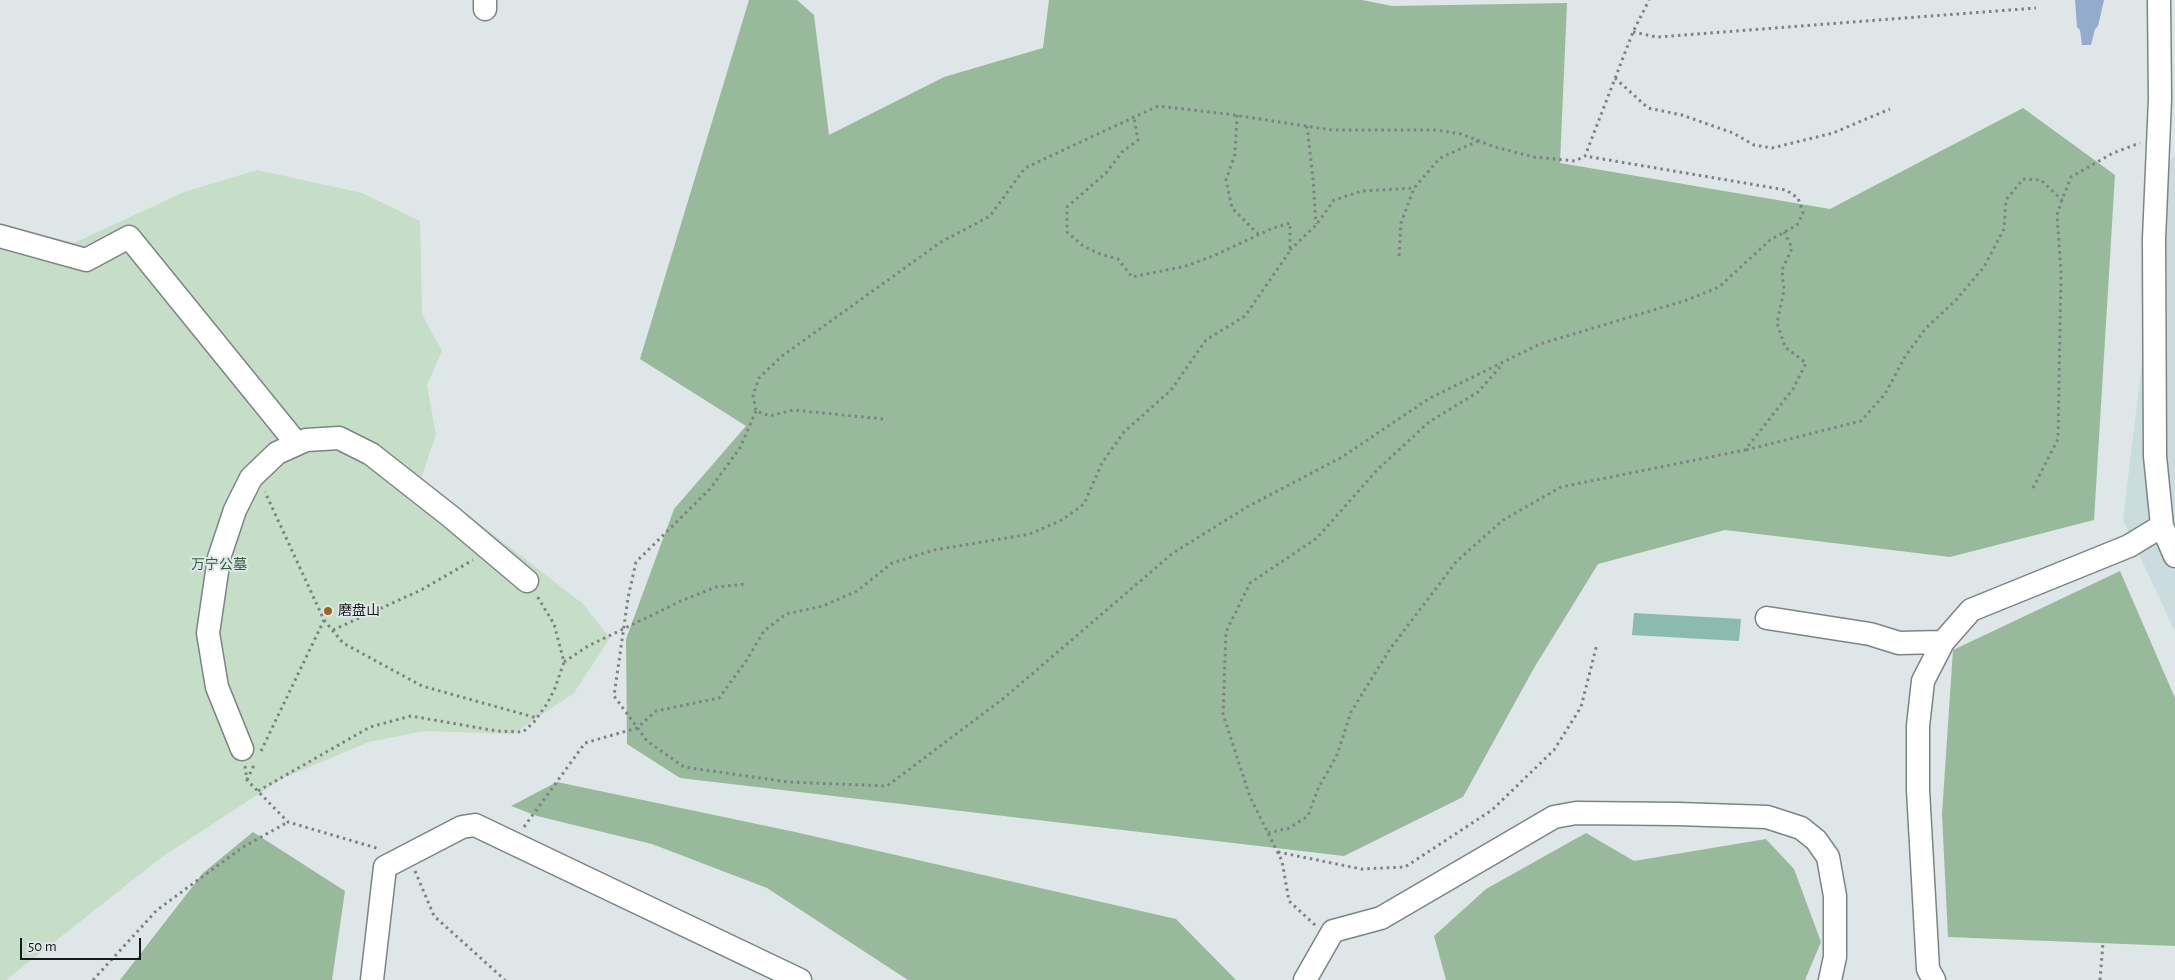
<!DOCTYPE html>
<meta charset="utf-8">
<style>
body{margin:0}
#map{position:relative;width:2175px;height:980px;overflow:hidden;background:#dee6e7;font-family:"Alegreya Sans",sans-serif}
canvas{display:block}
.scale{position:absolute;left:20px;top:938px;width:121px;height:22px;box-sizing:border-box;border:2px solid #161919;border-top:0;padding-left:6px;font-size:15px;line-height:18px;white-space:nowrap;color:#161919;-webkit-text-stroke:4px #dee6e7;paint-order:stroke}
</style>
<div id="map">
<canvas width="2175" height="980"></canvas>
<div class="scale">50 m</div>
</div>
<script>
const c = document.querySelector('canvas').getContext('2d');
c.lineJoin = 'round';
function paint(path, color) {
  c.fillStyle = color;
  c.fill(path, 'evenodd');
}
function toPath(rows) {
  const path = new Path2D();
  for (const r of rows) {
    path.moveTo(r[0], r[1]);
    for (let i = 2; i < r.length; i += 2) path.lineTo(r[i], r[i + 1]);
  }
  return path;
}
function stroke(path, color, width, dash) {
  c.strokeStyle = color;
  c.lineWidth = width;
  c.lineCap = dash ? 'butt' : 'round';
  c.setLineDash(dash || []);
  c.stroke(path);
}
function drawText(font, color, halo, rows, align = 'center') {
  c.font = font + ' "Alegreya Sans","Noto Sans SC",sans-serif';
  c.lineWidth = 4;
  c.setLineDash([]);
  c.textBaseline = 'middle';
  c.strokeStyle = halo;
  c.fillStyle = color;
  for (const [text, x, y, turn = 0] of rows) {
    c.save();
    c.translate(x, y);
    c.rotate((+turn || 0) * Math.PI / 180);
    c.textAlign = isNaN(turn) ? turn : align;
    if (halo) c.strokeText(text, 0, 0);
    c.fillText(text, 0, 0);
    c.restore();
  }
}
paint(toPath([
 [2175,155,2175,632,2123,520,2166,164]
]), '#cbdcde');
paint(toPath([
 [257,170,362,193,420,221,422,314,442,351,427,385,436,435,421,478,583,604,610,638,574,693,513,734,424,731,369,742,283,778,162,857,6,980,0,980,0,223,74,243,184,192]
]), '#c6dec8');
paint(toPath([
 [749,0,797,0,814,15,829,135,944,77,1043,48,1049,0,1362,0,1392,6,1567,3,1560,163,1830,209,2023,108,2115,175,2094,520,1950,557,1725,530,1598,564,1534,668,1463,797,1344,856,680,778,627,744,626,639,674,509,746,426,640,359],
 [2120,571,2175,698,2175,946,1948,937,1942,814,1953,650],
 [557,782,795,832,1176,919,1236,980,908,980,767,888,652,844,537,816,511,806],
 [253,832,345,891,332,980,120,980,203,873],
 [1586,833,1634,861,1766,839,1794,869,1821,942,1805,980,1446,980,1434,936,1486,889]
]), '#98b99b');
paint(toPath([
 [2075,0,2104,0,2098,26,2095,29,2091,45,2082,45,2080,30,2077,27]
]), '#95abcd');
paint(toPath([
 [1634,613,1741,619,1739,641,1632,635]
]), '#8abbad');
const minor = toPath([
 [485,9,485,0],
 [0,236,86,260,129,237,297,444],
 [2162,526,2175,556],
 [1767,618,1870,634,1899,643,1943,642],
 [242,749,217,687,208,633,219,558,235,510,251,478,277,453,306,440,339,438,371,454,450,516,527,581],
 [372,980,385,867,462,827,475,825,800,980],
 [1305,980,1333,931,1381,918,1554,817,1576,813,1678,814,1767,817,1801,828,1816,840,1828,857,1835,896,1835,957,1830,980],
 [1934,980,1928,969,1918,790,1918,726,1923,681,1943,642,1971,610,2129,546,2162,526,2155,456,2154,239,2160,99,2159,0]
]);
stroke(minor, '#7d8485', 25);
stroke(toPath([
 [1633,32,1657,37,2036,8],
 [1615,78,1648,108,1682,115,1733,133,1754,145,1772,148,1833,133,1890,109],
 [1237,115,1235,154,1226,180,1232,208,1259,235],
 [1307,126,1313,179,1316,224],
 [1290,250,1316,225,1334,200,1362,191,1414,188],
 [1399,256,1401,223,1414,188,1440,158,1478,141],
 [756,411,740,448,710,489,636,562,628,598,614,696,647,741,684,767,788,782,887,786,1004,698,1173,553,1247,507,1342,457,1430,398,1540,344,1687,300,1719,287,1770,240,1797,225,1803,213,1798,198,1786,190,1585,156],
 [883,419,793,410,770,416,756,411,753,395,759,378,782,356,941,242,990,216,1025,168,1158,106,1227,114,1332,130,1436,130,1461,134,1495,147,1534,157,1575,161,1585,156,1633,32,1649,0],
 [1746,450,1861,421,1885,394,1906,355,1926,328,1956,300,1984,267,2004,229,2006,200,2023,179,2041,180,2062,200],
 [2033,488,2058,439,2061,271,2057,215,2062,200,2071,177,2113,153,2140,143],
 [324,620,343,643,422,686,537,718],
 [333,630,421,590,473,560],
 [564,662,588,646,681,601,716,587,746,584],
 [261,751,324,620,265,492],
 [245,766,247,780,288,822,380,849],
 [247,780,255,763],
 [258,791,370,727,411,716,497,731,523,732,534,722,547,704,555,688,564,662,554,624,537,596],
 [524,827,585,743,637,728,656,711,719,698,746,661,764,631,786,614,823,606,857,591,892,563,934,550,1030,534,1062,520,1084,504,1102,463,1124,432,1171,390,1206,340,1245,316,1290,251,1290,223,1273,228,1213,256,1186,266,1132,277,1118,259,1100,254,1083,246,1067,232,1067,207,1106,173,1122,152,1138,140,1134,118],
 [1268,833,1289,828,1308,816,1318,789,1337,755,1351,712,1390,649,1456,562,1503,520,1561,487,1745,450,1793,389,1806,363,1785,347,1777,323,1784,290,1782,270,1792,248,1784,232],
 [1278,852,1361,869,1405,867,1492,810,1554,750,1581,707,1597,644],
 [415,871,434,916,505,980],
 [1315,925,1289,901,1282,861,1250,797,1223,714,1226,632,1250,583,1317,538,1377,470,1429,422,1478,392,1501,366],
 [93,980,157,910,243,847,288,822],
 [2100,980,2103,943]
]), '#7d8283', 3, [2.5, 4]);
stroke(minor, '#fff', 22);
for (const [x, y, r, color] of [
 [328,611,5,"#9f6325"]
]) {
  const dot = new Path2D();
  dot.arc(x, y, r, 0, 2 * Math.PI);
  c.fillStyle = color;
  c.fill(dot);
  stroke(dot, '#dee6e7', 2);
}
drawText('14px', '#2f5f36', '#dee6e7', [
 ["万宁公墓",219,565]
]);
drawText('14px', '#161919', '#dee6e7', [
 ["磨盘山",338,611]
], 'left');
</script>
